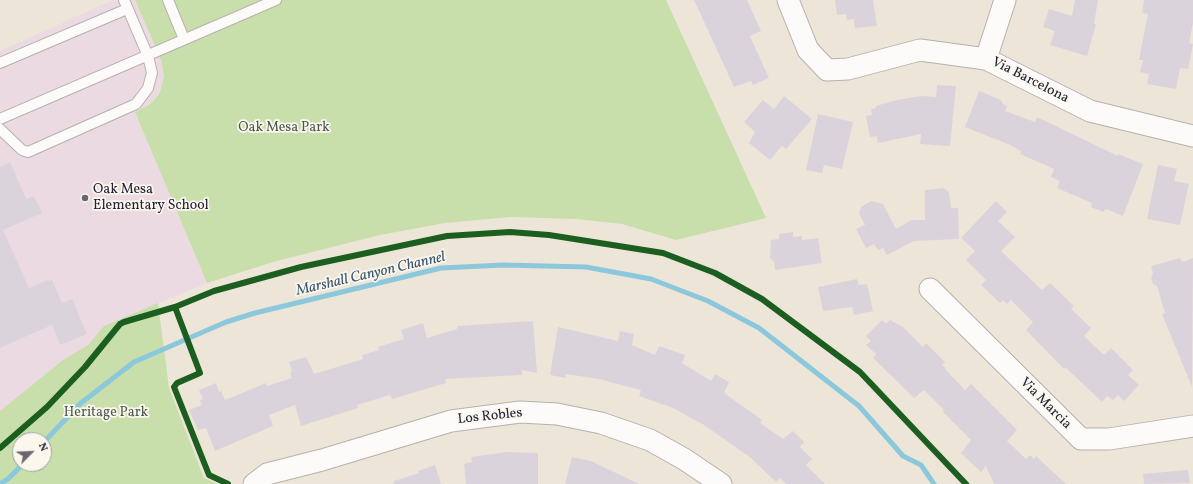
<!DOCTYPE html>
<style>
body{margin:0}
#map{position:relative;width:1193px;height:484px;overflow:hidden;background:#eee5d9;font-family:Vollkorn,serif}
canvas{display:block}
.north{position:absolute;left:12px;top:432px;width:40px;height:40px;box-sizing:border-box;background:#fbf7ec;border:1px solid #a4a2a5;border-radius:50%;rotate:66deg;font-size:11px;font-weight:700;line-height:16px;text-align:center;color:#22223b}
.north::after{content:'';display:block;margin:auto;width:14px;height:18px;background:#696672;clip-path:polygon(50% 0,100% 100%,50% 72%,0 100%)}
</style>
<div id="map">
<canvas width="1193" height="484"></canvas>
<div class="north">N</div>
</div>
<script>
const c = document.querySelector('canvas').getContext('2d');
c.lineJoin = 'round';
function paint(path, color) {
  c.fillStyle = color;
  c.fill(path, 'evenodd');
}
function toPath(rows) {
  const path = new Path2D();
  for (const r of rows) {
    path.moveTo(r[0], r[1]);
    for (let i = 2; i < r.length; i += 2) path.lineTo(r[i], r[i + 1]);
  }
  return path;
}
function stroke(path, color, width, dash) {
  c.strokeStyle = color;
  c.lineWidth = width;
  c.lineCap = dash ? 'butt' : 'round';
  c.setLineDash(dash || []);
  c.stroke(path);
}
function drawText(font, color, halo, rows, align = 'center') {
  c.font = font + ' Vollkorn,serif';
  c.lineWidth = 3.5;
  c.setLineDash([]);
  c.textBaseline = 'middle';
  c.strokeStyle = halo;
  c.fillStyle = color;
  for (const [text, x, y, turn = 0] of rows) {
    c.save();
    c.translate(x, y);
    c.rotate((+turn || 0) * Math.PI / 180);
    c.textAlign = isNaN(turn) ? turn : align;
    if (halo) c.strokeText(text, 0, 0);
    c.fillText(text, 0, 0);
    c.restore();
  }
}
paint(toPath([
 [113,0,135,0,161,60,164,77,160,92,149,105,135,112,207,283,104,326,88,345,63,360,0,411,0,51]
]), '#ecdae3');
paint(toPath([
 [135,0,666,0,766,218,676,240,622,224,577,219,511,217,445,223,380,235,273,262,207,283,135,112,149,105,155,99,160,92,164,77,161,60],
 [158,303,169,388,204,478,217,484,0,484,0,411,63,360,88,345,104,326],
 [20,440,44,440,44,464,20,464]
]), '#c8deab');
stroke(toPath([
 [44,442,81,403,134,362,226,322,255,313,441,268,504,265,586,267,651,279,708,301,759,328,859,406,903,456,921,465,934,484],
 [0,484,8,479,23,464]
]), '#8bc8dc', 5);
paint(toPath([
 [694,0,747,0,761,31,750,36,769,78,753,85,751,81,734,87],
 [835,0,873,0,877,26,855,28,854,19,847,20,846,14,837,15],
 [1075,0,1098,0,1094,24,1096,24,1087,56,1050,45,1055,31,1043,27,1049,9,1072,16],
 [1144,0,1193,0,1193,23,1189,43,1193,44,1188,69,1180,68,1176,89,1147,84,1149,74,1140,72,1143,60,1139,60,1148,14,1142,13],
 [937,85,956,86,950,146,920,144,921,134,878,143,877,136,870,137,866,116,872,115,871,109,876,108,876,106,897,100,921,96,936,97],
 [979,91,1001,100,1003,104,1007,106,1005,111,1035,122,1037,117,1118,156,1118,154,1143,164,1123,216,1106,209,1103,212,1091,207,1092,203,1057,188,1060,181,1051,177,1054,169,1020,154,1021,151,1008,144,965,127],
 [784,96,812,119,786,149,782,146,770,160,749,143,755,132,744,122,763,100,774,109],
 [818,114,853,122,842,169,824,165,822,173,806,170],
 [10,162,26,199,34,196,42,213,3,230,29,288,48,280,49,281,52,280,62,303,72,299,87,334,60,345,52,325,0,348,0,167],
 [1158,165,1177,169,1174,181,1189,184,1180,225,1147,219],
 [944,188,949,192,951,208,958,208,959,239,914,241,887,255,883,248,878,250,874,244,866,248,856,229,865,225,859,214,861,207,871,201,883,204,896,229,911,220,925,220,925,190],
 [996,201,1007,212,998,221,1015,237,1001,251,1042,290,1050,283,1074,306,1071,309,1091,328,1084,336,1104,355,1111,348,1133,370,1128,375,1139,385,1124,401,1118,395,1113,400,1107,396,1102,402,1065,367,1064,369,1026,330,1033,322,1011,300,1007,304,1003,300,1000,303,981,285,986,280,966,260,975,251,961,238],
 [793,232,793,237,802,236,802,240,818,238,822,263,775,270,774,262,770,258,771,240,779,239,779,234],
 [1180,258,1182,262,1193,258,1192,387,1162,314,1165,313,1157,286,1153,284,1151,277,1153,273,1151,266],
 [857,279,859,285,867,284,873,311,854,315,852,307,823,311,818,287],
 [882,320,886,324,890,320,903,327,923,347,926,343,945,362,942,365,946,368,945,369,965,390,971,384,1017,430,1007,441,1026,459,1030,455,1034,459,1036,456,1066,484,994,484,986,466,981,472,961,453,971,440,943,412,944,410,924,390,914,398,873,358,876,354,866,345,871,341,866,336],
 [533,321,537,373,522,370,522,375,445,379,446,383,392,399,390,395,357,405,358,408,301,426,295,405,269,415,273,426,215,451,206,428,198,430,189,410,202,405,200,400,203,399,199,390,216,383,219,392,221,391,225,400,266,383,267,386,292,378,290,372,292,371,289,362,306,357,314,374,363,359,362,355,379,350,378,347,404,339,401,330,423,323,427,338,457,329,457,326],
 [558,327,618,341,620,331,634,334,632,345,655,355,659,346,685,355,682,363,711,381,715,374,729,382,724,393,762,420,760,423,783,439,793,431,804,442,800,447,812,459,806,465,825,484,786,484,780,478,776,482,751,458,704,425,673,408,639,396,641,390,599,379,566,374,566,378,550,375],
 [507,452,538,453,538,484,466,484,464,464,472,462,471,457],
 [572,457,591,461,639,484,565,484],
 [435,465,441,484,394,484,394,481,419,473,418,471],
 [1188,470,1190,483,1144,484,1143,474]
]), '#dbd3db');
const lane = toPath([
 [168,0,184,39],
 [0,63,127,9],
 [0,119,276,0],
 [0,129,22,150,28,152,136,104,148,88,152,73,148,56,124,0]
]);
const street = toPath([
 [788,0,808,50,827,70,848,69,920,50,986,59,1090,111,1193,136],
 [986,59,1005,0],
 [930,289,1081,439,1109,439,1193,426],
 [254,484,267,474,322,460,451,421,520,412,557,414,601,423,650,440,684,459,721,484]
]);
stroke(lane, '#b6b1ac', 12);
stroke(street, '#b6b1ac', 23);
stroke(lane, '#fcfbf9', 10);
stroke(street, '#fcfbf9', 21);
stroke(toPath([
 [175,307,200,373,177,383,174,387,209,475,228,484],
 [0,448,47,407,85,367,120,324,124,322,175,307,214,291,301,267,447,236,510,232,549,235,663,253,715,273,762,299,860,372,966,484]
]), '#1b5e20', 6);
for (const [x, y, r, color] of [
 [85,198,4,"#696672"]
]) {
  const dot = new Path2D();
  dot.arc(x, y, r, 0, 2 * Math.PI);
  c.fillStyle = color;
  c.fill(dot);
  stroke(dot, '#fbf7ec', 1.5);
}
drawText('14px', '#22223b', '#fbf7ec', [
 ["Via Barcelona",1030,81,27],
 ["Via Marcia",1045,404,45],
 ["Los Robles",490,417,-6]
]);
drawText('14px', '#4a5952', '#fbf7ec', [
 ["Oak Mesa Park",284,128],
 ["Heritage Park",106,413]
]);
drawText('14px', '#22223b', '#fbf7ec', [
 ["Oak Mesa",93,190],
 ["Elementary School",93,206]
], 'left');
drawText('italic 15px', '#385874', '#fbf7ec', [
 ["Marshall Canyon Channel",371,275,-13]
]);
</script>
